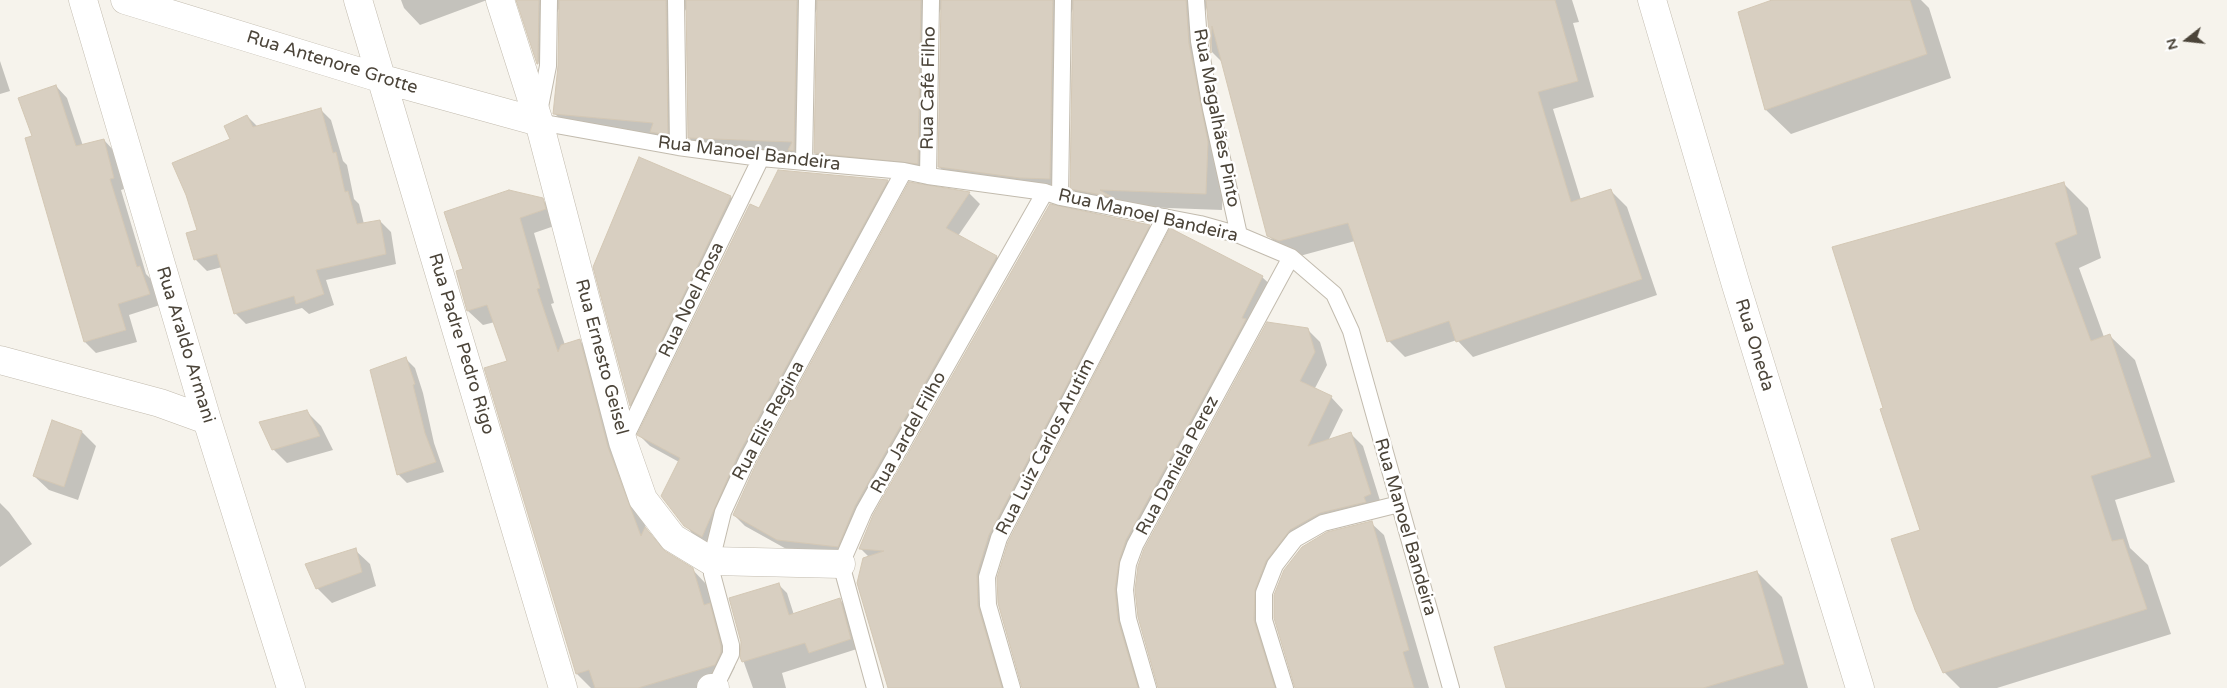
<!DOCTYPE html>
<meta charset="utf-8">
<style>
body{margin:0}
#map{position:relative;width:2227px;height:688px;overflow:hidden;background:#f6f3ec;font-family:"Varela Round",sans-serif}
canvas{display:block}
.north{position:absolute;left:2162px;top:15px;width:50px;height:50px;-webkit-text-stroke:4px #fff;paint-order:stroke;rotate:254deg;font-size:14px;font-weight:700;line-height:20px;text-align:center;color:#4b4439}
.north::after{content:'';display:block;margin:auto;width:18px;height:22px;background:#4b4439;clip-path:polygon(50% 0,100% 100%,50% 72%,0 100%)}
</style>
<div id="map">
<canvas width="2227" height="688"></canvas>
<div class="north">N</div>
</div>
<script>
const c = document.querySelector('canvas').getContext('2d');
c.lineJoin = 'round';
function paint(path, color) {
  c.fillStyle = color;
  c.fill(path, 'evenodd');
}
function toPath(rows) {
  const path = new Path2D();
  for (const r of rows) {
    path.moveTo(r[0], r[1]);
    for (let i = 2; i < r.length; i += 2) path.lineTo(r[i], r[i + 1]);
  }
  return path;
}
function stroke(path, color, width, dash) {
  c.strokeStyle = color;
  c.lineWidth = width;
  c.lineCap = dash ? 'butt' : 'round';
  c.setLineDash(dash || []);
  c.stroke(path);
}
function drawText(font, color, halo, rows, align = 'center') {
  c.font = font + ' "Varela Round",sans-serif';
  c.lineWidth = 5;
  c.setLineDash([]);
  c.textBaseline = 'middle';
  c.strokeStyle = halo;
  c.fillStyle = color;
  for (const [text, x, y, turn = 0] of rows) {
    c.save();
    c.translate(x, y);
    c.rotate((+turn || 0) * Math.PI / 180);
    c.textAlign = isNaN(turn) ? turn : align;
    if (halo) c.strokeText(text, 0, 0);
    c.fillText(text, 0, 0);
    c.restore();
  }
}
paint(toPath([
 [401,0,487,0,420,25,404,8],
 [518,0,1572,0,1579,22,1573,23,1594,97,1553,109,1581,200,1610,190,1627,207,1657,295,1473,357,1457,340,1405,357,1389,341,1355,241,1296,257,1284,252,1268,235,1223,63,1212,52,1208,5,1202,18,1224,159,1222,210,1088,205,1071,188,1074,7,1069,17,1066,195,956,183,939,167,942,7,937,17,934,179,832,169,815,152,818,7,813,17,810,167,706,154,689,138,687,7,682,17,684,151,571,130,554,113,559,66,560,7,555,16,554,78,539,64],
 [1776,0,1921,0,1929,8,1951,78,1791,134,1766,110,1740,13],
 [0,61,10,91,0,94],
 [56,86,67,98,83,146,104,140,115,152,124,189,121,190,146,274,151,279,160,305,129,315,137,342,96,353,85,342,27,139,33,137],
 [320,109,331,120,343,161,347,165,354,199,359,204,364,224,380,221,391,232,396,264,326,280,334,305,309,314,302,308,246,324,235,313,222,267,207,271,196,260,188,234,198,231,231,139,247,116,258,127],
 [640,159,731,197,741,208,640,415,631,405,594,267],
 [887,181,899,192,749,467,713,547,696,537,685,525,679,462,650,446,639,435,759,210],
 [2063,183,2088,208,2101,258,2079,268,2104,337,2110,336,2135,360,2175,482,2115,500,2130,548,2148,565,2171,634,1997,688,1960,688,1944,672,1922,530,1885,408],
 [969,193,980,204,958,236,997,257,1008,268,866,518,849,557,790,551,745,526,734,515],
 [542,199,557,214,560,224,534,233,554,303,551,304,565,345,580,341,594,355,623,463,647,531,669,556,692,569,707,585,735,662,735,667,729,679,701,688,591,688,577,674,509,362,495,322,483,325,468,311,465,270,445,213],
 [1149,226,1161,238,1002,546,989,587,1010,688,889,688,869,557,860,548],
 [1262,277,1275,289,1138,553,1127,602,1146,688,1022,688],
 [1308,330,1320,342,1327,365,1315,388,1331,397,1343,410,1328,441,1351,434,1363,446,1382,507,1333,525,1302,542,1278,574,1266,602,1282,688,1159,688],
 [406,359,415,368,423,393,434,443,444,472,407,483,398,474],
 [306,411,321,426,333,450,287,463,273,449],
 [82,432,96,446,78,500,49,490,34,476],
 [0,503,9,512,32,544,0,567],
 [1371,523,1384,535,1429,688,1296,688],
 [355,550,370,564,376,586,332,603,317,588],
 [1757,572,1782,597,1808,688,1507,688],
 [778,584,787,593,794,615,840,600,849,609,860,648,782,673,786,688,753,688,742,657]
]), '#0003');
const building = toPath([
 [516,0,539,0,538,64,537,64,516,0],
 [559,0,666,0,668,135,650,132,653,123,553,114,558,66,559,0],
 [686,0,797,0,794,151,788,150,792,142,688,138,686,0],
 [817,0,921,0,918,164,814,153,817,0],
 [941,0,1053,0,1050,179,1020,178,938,167,941,0],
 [1073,0,1186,0,1189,43,1208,142,1206,194,1100,190,1112,197,1070,189,1073,0],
 [1206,0,1555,0,1578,81,1538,92,1571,202,1611,189,1642,279,1456,342,1449,321,1387,342,1348,223,1279,241,1267,236,1212,26,1211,53,1206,0],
 [1772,0,1910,0,1927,54,1765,110,1738,12,1772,0],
 [56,85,76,146,104,139,114,178,110,179,137,267,140,266,150,294,118,304,126,330,84,342,25,138,32,136,18,98,56,85],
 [321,108,333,153,336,152,345,192,348,191,357,224,380,220,386,254,316,270,324,294,296,304,294,296,234,314,217,254,194,260,186,233,197,230,186,195,172,163,230,139,224,126,247,115,253,127,321,108],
 [639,157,731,196,630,406,593,267,639,157],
 [778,170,888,180,738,455,702,537,684,526,661,496,680,458,637,435,750,204,759,208,778,170],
 [909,182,970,192,946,228,997,256,855,506,838,547,777,540,733,515,756,464,909,182],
 [2064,182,2077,234,2055,243,2091,341,2110,334,2151,457,2091,476,2112,541,2123,539,2147,609,1943,673,1915,610,1891,539,1920,530,1880,409,1883,408,1832,247,2064,182],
 [509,190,543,198,546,209,520,218,540,288,537,289,558,352,561,345,580,339,608,447,641,536,645,527,665,551,693,568,704,605,710,603,721,646,721,652,715,665,638,688,595,688,589,670,576,674,484,368,507,361,487,305,467,311,456,271,463,269,444,212,509,190],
 [1050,204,1150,225,989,535,977,574,978,606,1002,688,888,688,857,583,863,558,884,551,859,549,873,515,1050,204],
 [1170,228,1263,276,1242,318,1246,319,1126,540,1119,561,1115,589,1118,620,1138,688,1022,688,998,603,997,578,1008,542,1170,228],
 [1267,322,1308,328,1315,352,1300,381,1332,396,1308,446,1351,432,1371,494,1364,497,1366,502,1320,513,1290,530,1266,561,1255,590,1254,620,1275,688,1158,688,1138,617,1135,590,1138,566,1144,549,1267,322],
 [406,357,415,384,413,385,425,433,436,462,397,475,370,370,406,357],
 [307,410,320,436,272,450,259,422,307,410],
 [52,420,82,431,64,487,33,476,52,420],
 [1372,521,1409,650,1403,652,1414,688,1295,688,1274,618,1274,595,1284,570,1302,547,1327,532,1372,521],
 [356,548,362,572,316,589,305,564,356,548],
 [1757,571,1784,664,1703,688,1506,688,1494,647,1757,571],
 [779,583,789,615,840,598,851,639,809,653,805,643,742,662,740,657,741,642,729,598,779,583]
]);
paint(building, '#d8cfc1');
stroke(building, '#d3c7b4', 1);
const service = toPath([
 [676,0,678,147],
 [1196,0,1199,41,1211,109,1239,235],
 [539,112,548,66,549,0],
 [539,122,678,147,761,158,904,171,928,176,1045,192,1060,197,1200,224,1239,235,1291,257,1334,294,1351,331,1451,688],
 [804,162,807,0],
 [928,176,931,0],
 [1060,197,1063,0],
 [623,442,761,158],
 [715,687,731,654,731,645,712,574,711,561,723,512,747,460,904,171],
 [875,688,841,564,864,511,1045,192],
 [1012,688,988,605,987,577,999,538,1165,217],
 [1148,688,1128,619,1125,590,1128,564,1135,545,1291,257],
 [1285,688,1264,620,1264,593,1275,565,1295,539,1323,523,1399,504]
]);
const minor = toPath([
 [83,0,207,420,291,688],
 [125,0,383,79,539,122],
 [358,0,563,688],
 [500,0,539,122,623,442,643,499,673,538,711,561,841,564],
 [0,360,160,403,207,420],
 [711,688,715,688]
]);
const tertiary = toPath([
 [1652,0,1736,285,1860,688]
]);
stroke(service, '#c2bbae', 18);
stroke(minor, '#c2bbae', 29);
stroke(tertiary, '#c2bbae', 29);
stroke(service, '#fff', 16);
stroke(minor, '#fff', 28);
stroke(tertiary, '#fff', 28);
drawText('18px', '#4b4439', '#fff', [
 ["Rua Antenore Grotte",332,63,17],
 ["Rua Café Filho",929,88,-89],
 ["Rua Magalhães Pinto",1216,118,79],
 ["Rua Manoel Bandeira",749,154,7],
 ["Rua Manoel Bandeira",1148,216,13],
 ["Rua Noel Rosa",692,300,-64],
 ["Rua Padre Pedro Rigo",461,344,73],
 ["Rua Araldo Armani",185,345,73],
 ["Rua Oneda",1754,345,73],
 ["Rua Ernesto Geisel",601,357,75],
 ["Rua Elis Regina",769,421,-62],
 ["Rua Jardel Filho",909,433,-61],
 ["Rua Luiz Carlos Arutim",1046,447,-63],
 ["Rua Daniela Perez",1178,466,-62],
 ["Rua Manoel Bandeira",1405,527,74]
]);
</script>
